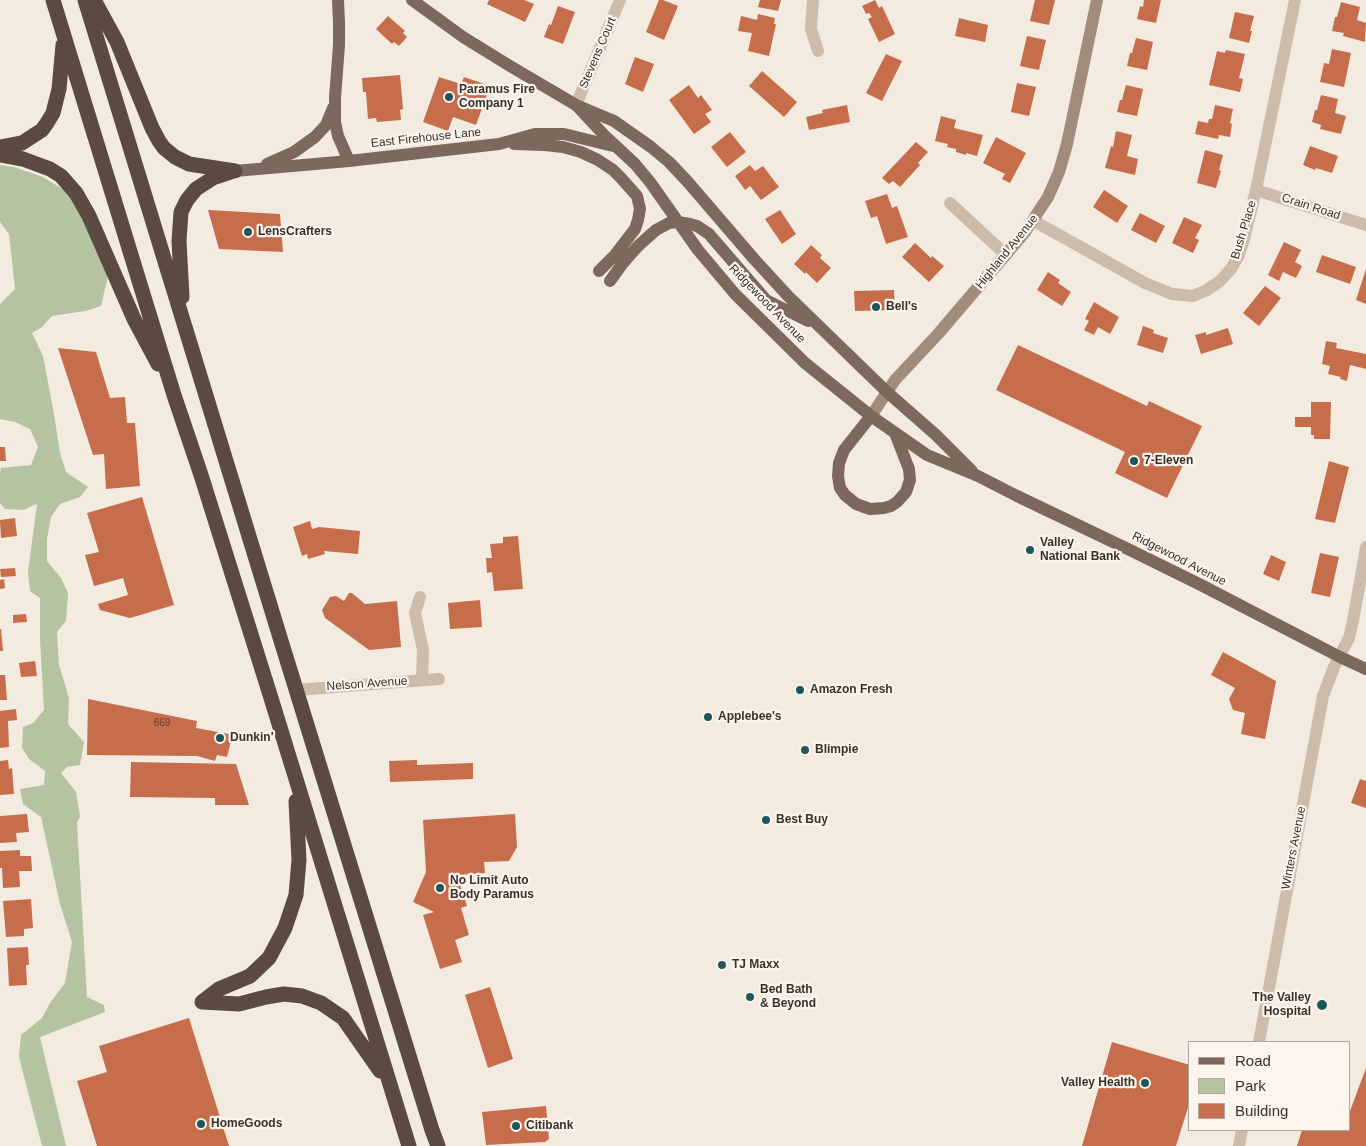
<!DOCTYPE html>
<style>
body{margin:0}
#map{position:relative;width:1366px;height:1146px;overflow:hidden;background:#f3ebe0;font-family:Arial,sans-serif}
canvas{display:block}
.legend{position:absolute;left:1188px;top:1041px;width:162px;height:90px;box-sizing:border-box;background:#fbf5ed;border:1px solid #aea69f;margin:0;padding:6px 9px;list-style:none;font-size:15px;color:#3a302b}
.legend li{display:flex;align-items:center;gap:10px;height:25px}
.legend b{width:25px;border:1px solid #aea69f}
</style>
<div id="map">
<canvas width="1366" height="1146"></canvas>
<ul class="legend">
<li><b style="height:6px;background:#7c685c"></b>Road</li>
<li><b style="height:14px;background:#b6c3a0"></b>Park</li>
<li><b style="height:14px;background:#c66d4b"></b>Building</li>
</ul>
</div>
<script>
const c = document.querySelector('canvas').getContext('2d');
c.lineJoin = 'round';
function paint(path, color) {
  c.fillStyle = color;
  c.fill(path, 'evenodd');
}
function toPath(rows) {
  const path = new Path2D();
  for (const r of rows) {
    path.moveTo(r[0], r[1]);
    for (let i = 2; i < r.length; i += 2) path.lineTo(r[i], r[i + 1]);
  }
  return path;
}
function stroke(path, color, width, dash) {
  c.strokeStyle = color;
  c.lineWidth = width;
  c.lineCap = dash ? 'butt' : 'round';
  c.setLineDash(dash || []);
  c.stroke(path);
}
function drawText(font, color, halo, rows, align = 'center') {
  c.font = font + ' Arial,sans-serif';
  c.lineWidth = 4.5;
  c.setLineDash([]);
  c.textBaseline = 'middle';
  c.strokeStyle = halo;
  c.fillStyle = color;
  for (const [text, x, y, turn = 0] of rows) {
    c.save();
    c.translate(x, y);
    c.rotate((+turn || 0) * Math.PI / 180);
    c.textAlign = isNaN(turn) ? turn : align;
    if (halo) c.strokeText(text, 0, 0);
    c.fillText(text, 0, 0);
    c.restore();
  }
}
paint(toPath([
 [0,165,14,167,43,177,69,193,86,225,108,276,101,306,85,311,52,316,42,327,32,333,43,356,54,414,60,453,66,472,88,487,80,497,60,504,51,517,47,539,47,561,61,578,68,593,66,621,57,632,59,665,69,698,68,724,84,742,80,765,67,767,61,773,76,792,80,816,77,823,87,997,104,1005,105,1012,40,1037,66,1146,42,1146,19,1057,21,1035,42,1018,50,1003,65,983,72,942,60,904,41,817,23,804,20,789,44,785,45,771,29,759,22,748,23,727,33,723,44,710,40,639,40,598,30,591,28,572,37,504,23,510,5,509,0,503,0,473,1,468,31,465,38,447,30,429,15,422,0,419,0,304,15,289,9,234,0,222]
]), '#b6c3a0');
paint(toPath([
 [489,0,524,0,534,4,525,22,487,4],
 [659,0,663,0,678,6,664,40,646,32],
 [760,0,781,0,778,11,758,7],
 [875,0,879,8,882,6,895,34,879,42,868,19,872,17,869,13,866,14,862,6],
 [1035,0,1055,0,1049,25,1030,21],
 [1144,0,1161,0,1156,23,1137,19,1140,6,1143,7],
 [1341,2,1360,7,1357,20,1366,23,1365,42,1343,36,1344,33,1332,31,1335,17,1337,17],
 [558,6,575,12,563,44,544,37,549,24,551,25],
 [1235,12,1254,16,1250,31,1252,31,1249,43,1229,38],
 [758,14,775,18,774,24,776,24,769,56,748,51,752,33,738,31,741,16,757,20],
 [388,16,405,31,403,33,407,37,399,46,394,42,392,44,376,29],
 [959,18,988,25,985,42,955,36],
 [1027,36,1046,40,1039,70,1020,66],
 [1136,38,1153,42,1147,70,1127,66,1130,53,1132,53],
 [1332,49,1351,53,1344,87,1320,82,1324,63,1329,64],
 [1226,50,1245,54,1239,78,1243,79,1240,92,1209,85,1217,51,1225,53],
 [886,54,902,61,882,101,866,93],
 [635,57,654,64,643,92,625,84],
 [762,71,797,102,784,117,749,86],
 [400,75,403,109,400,110,401,120,377,122,376,118,368,119,366,92,363,92,362,78],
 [439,77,461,84,464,77,490,86,476,125,453,117,448,131,423,122],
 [1017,83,1036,87,1029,116,1011,112],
 [689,85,698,98,701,95,712,110,705,114,711,122,694,134,669,100],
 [1126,85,1143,89,1137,116,1117,112,1120,100,1122,100],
 [1321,95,1338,99,1335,113,1346,116,1341,134,1320,129,1321,125,1312,122,1315,110,1317,110],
 [847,105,850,122,809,130,806,117,823,113,822,110],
 [1215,105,1233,109,1230,123,1232,124,1230,137,1219,135,1218,139,1195,134,1198,121,1208,123,1209,119,1212,119],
 [941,116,956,120,954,128,983,135,977,156,966,153,966,155,956,152,956,149,947,147,948,144,935,141],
 [1116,131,1132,135,1127,156,1138,159,1135,175,1105,168,1111,146,1113,147],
 [730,132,746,152,727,167,711,147],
 [996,137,1026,153,1010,183,1002,179,1005,174,983,163],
 [916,142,928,152,918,163,920,165,900,187,893,181,889,184,882,178],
 [1310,146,1338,156,1332,173,1316,168,1315,170,1303,165],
 [1205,150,1223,155,1219,170,1221,171,1216,188,1197,183],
 [750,165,755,171,763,166,779,187,761,200,750,186,745,190,735,176],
 [1104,190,1128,206,1117,223,1093,207],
 [887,194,892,208,897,206,908,237,886,244,877,216,871,218,865,201],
 [208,210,280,214,283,252,219,249],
 [780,210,796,234,782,244,765,219],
 [1140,213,1165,226,1156,243,1131,230],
 [1184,217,1202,225,1195,238,1199,240,1193,253,1172,243],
 [1284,242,1301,250,1295,262,1302,266,1296,278,1283,272,1279,281,1268,275],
 [915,243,931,258,932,256,944,266,929,282,902,257],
 [811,245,822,255,820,258,831,268,817,283,806,272,805,274,794,264],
 [1322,255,1356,267,1350,284,1316,272],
 [1366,269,1366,304,1356,300],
 [1048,272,1060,280,1058,283,1071,292,1062,306,1037,290],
 [1265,286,1281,298,1259,326,1243,313],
 [894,290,895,310,855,311,854,291],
 [1094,302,1119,317,1110,334,1098,327,1094,335,1084,330,1089,321,1085,319],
 [1143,326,1154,330,1153,333,1168,338,1163,353,1137,345],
 [1228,328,1233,344,1201,354,1195,335,1206,332,1206,335],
 [1326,341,1337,343,1336,348,1366,354,1366,369,1350,365,1347,381,1340,379,1341,377,1328,374,1330,366,1322,364],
 [1018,345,1147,406,1149,401,1202,426,1167,498,1115,473,1125,452,996,390],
 [58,348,96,352,110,398,125,397,127,423,135,423,140,486,106,489,104,454,93,455],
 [1311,402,1331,402,1330,439,1314,439,1314,435,1311,435,1311,427,1295,427,1295,417,1311,417],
 [0,447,5,447,6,461,0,461],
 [1329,461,1349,467,1335,523,1315,519],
 [142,497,174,605,130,618,100,610,98,604,128,595,123,578,94,586,85,555,99,552,87,513],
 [15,518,17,536,1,538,0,520],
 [310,521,312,529,319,527,360,531,358,554,324,551,325,554,308,559,307,554,302,556,293,527],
 [518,536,523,589,494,591,492,572,487,573,486,558,492,558,490,544,503,543,503,537],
 [1320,553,1339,557,1330,597,1311,593],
 [1271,555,1286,562,1279,581,1263,574],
 [15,568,16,576,1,577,0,569],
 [4,579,5,588,0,589,0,580],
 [349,593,352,593,365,604,397,601,401,647,369,650,325,618,322,610,330,597,336,596,344,601],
 [480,600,482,627,450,629,448,603],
 [26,614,27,622,13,623,13,615],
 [0,629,1,629,3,651,0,651],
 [1223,652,1276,681,1265,739,1241,734,1245,713,1233,710,1229,699,1235,688,1211,675],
 [35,661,37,676,21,677,19,663],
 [0,675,5,675,7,700,0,700],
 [88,699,197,721,196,728,229,734,231,741,227,757,217,755,215,761,197,756,87,755],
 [16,709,17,720,8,721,9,747,0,748,0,711],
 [8,760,9,769,12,768,14,794,0,795,0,761],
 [417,760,417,765,473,763,473,779,390,782,389,761],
 [131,762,236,764,249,805,215,805,215,798,130,797],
 [1360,779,1366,781,1366,808,1351,803],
 [27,814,29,832,16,833,17,842,0,843,0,816],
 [515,814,517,847,509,861,484,862,485,873,457,875,467,906,461,908,469,935,455,940,462,962,440,969,423,915,434,912,413,902,426,872,423,820],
 [20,850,20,856,31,856,32,871,19,871,20,887,3,888,2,868,0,868,0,851],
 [31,899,33,928,24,929,24,936,6,937,3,901],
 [28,947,29,965,26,965,27,985,9,986,7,948],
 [490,987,513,1059,488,1068,465,995],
 [189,1018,229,1146,97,1146,77,1081,107,1072,99,1046],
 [1112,1042,1190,1065,1190,1101,1176,1146,1082,1146],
 [1366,1068,1366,1146,1297,1146,1302,1130,1350,1130,1350,1111],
 [546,1106,549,1139,545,1142,486,1145,482,1112]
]), '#c66d4b');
stroke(toPath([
 [813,0,811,29,818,51],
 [576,105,620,0],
 [1256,190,1366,225],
 [950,203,1006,255],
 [1034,221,1145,283,1172,294,1193,296,1207,290,1220,281,1231,269,1239,255,1244,239,1256,190,1295,0],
 [420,597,415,613,423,650,422,680],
 [296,690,439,679],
 [1259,1042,1323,696,1334,667,1349,638,1353,621,1366,547],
 [1239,1146,1242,1130]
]), '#ccbcac', 12);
stroke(toPath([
 [871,416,895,380,938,334,1025,232,1048,197,1059,172,1067,144,1097,0]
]), '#a08b7d', 12);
stroke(toPath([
 [338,0,339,22,339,45,335,98,335,122,338,136,349,161],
 [412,0,463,37,510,66,576,105,614,121,651,147,669,162,687,181,754,259,788,296,887,392,936,435,972,471],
 [576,105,606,137,635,164,650,182,698,250,735,294,805,363,871,416,927,455,978,476,1017,496,1132,551,1199,584,1340,657,1366,669],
 [514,144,545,145,563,147,581,152,598,160,613,170,621,178,637,196,640,209,638,220,635,229,615,255,599,271],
 [267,164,294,152,315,137,326,125,333,108],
 [235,171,349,161,499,144,535,134,564,134,613,146],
 [610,281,623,263,638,246,656,230,669,223,678,222,690,224,697,226,709,234,766,300,808,321],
 [871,416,844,450,839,463,838,476,840,488,845,495,856,504,870,509,884,508,891,506,897,502,906,492,910,480,909,469,895,433]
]), '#7c685c', 12);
stroke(toPath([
 [53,0,174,395,201,475,271,698,409,1146],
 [85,0,282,644,432,1130,438,1146],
 [94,0,117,42,152,128,159,141,164,148,175,157,189,164,235,171],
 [0,147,22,143,42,130,47,123,53,113,59,89,63,45],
 [0,155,23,159,50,169,61,176,76,193,89,216,134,319,158,364],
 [182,297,179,241,181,212,187,200,196,189,213,178,231,172],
 [202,1002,219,989,250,976,269,958,285,928,296,895,299,860,296,801],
 [202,1002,239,1004,266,997,284,994,302,996,321,1003,343,1018,380,1071]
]), '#5b4a42', 15);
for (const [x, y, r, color] of [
 [449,97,5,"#1f565c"],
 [248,232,5,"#1f565c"],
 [876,307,5,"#1f565c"],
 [1134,461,5,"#1f565c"],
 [1030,550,5,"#1f565c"],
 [800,690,5,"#1f565c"],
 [708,717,5,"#1f565c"],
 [220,738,5,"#1f565c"],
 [805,750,5,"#1f565c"],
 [766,820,5,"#1f565c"],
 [440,888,5,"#1f565c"],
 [722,965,5,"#1f565c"],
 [750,997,5,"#1f565c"],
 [1322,1005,6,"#1f565c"],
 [1145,1083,5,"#1f565c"],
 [201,1124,5,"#1f565c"],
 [516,1126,5,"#1f565c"]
]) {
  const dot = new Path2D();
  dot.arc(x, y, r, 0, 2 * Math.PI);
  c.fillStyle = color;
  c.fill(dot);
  stroke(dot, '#fbf5ed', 2);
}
drawText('10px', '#5d3f33', null, [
 ["669",162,723]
]);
drawText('12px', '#3a302b', '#fbf5ed', [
 ["Stevens Court",598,53,-67],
 ["East Firehouse Lane",426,138,-6],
 ["Crain Road",1311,207,18],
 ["Bush Place",1244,230,-73],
 ["Highland Avenue",1007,252,-51],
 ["Ridgewood Avenue",767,304,46],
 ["Ridgewood Avenue",1179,559,27],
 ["Nelson Avenue",367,684,-4],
 ["Winters Avenue",1294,848,-79]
]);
drawText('bold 12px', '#3a302b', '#fbf5ed', [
 ["Paramus Fire",459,90],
 ["Company 1",459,104],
 ["LensCrafters",258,232],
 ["Bell's",886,307],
 ["7-Eleven",1144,461],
 ["Valley",1040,543],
 ["National Bank",1040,557],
 ["Amazon Fresh",810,690],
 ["Applebee's",718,717],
 ["Dunkin'",230,738],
 ["Blimpie",815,750],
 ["Best Buy",776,820],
 ["No Limit Auto",450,881],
 ["Body Paramus",450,895],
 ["TJ Maxx",732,965],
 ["Bed Bath",760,990],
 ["& Beyond",760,1004],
 ["The Valley",1311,998,"right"],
 ["Hospital",1311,1012,"right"],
 ["Valley Health",1135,1083,"right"],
 ["HomeGoods",211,1124],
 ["Citibank",526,1126]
], 'left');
</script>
